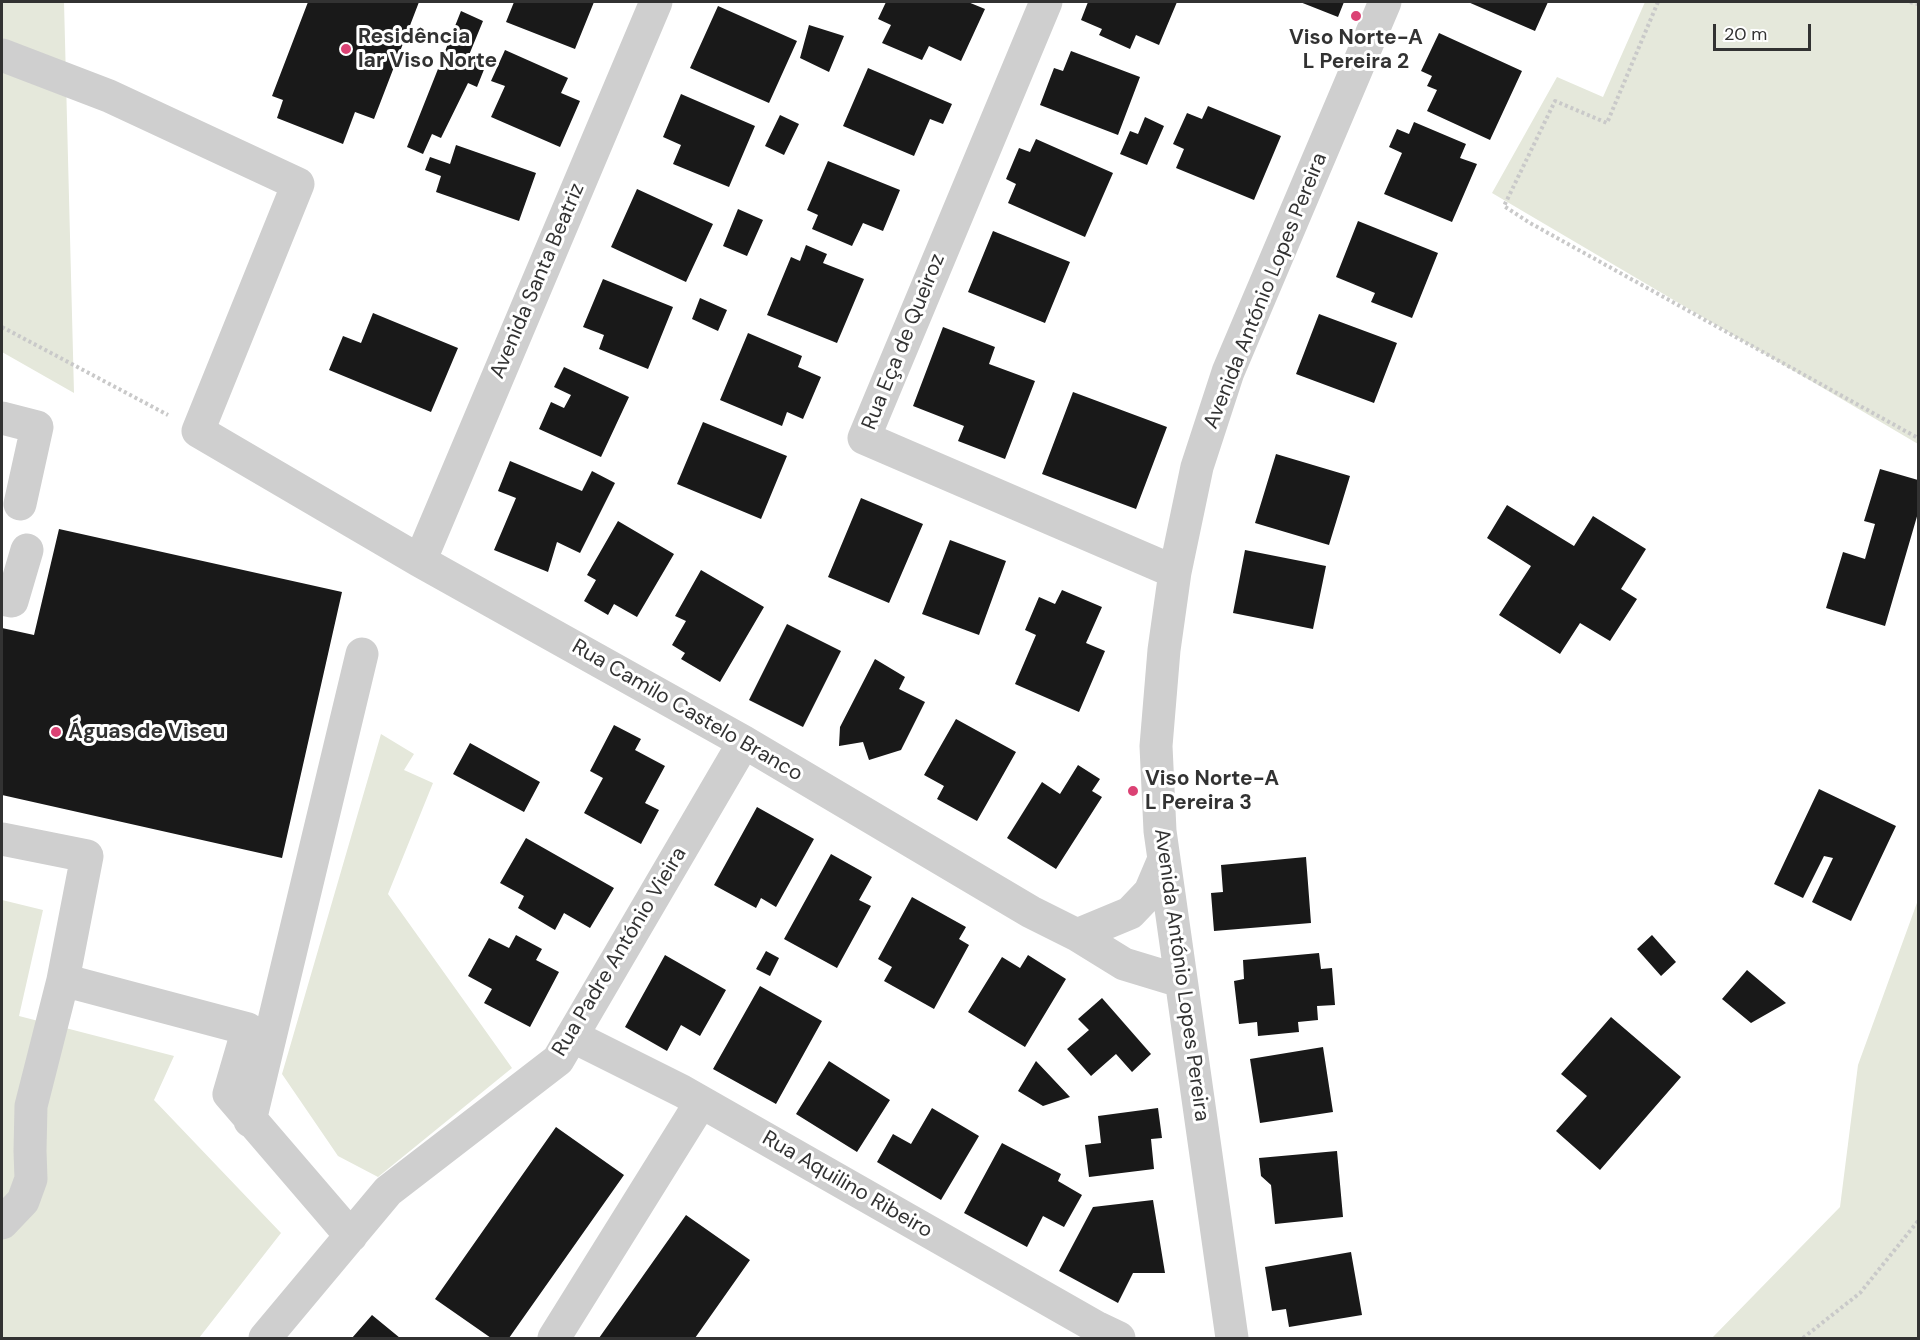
<!DOCTYPE html>
<meta charset="utf-8">
<style>
body{margin:0}
#map{position:relative;width:1920px;height:1340px;overflow:hidden;background:#fff;font-family:"DM Sans",sans-serif}
canvas{display:block}
.frame{position:absolute;inset:0;border:3px solid #323232;pointer-events:none}
.scale{position:absolute;left:1713px;top:24px;width:98px;height:27px;box-sizing:border-box;border:3px solid #323232;border-top:0;padding-left:8px;font-size:18px;line-height:21px;white-space:nowrap;color:#323232;-webkit-text-stroke:4px #fff;paint-order:stroke}
</style>
<div id="map">
<canvas width="1920" height="1340"></canvas>
<div class="frame"></div>
<div class="scale">20 m</div>
</div>
<script>
const c = document.querySelector('canvas').getContext('2d');
c.lineJoin = 'round';
function paint(path, color) {
  c.fillStyle = color;
  c.fill(path, 'evenodd');
}
function toPath(rows) {
  const path = new Path2D();
  for (const r of rows) {
    path.moveTo(r[0], r[1]);
    for (let i = 2; i < r.length; i += 2) path.lineTo(r[i], r[i + 1]);
  }
  return path;
}
function stroke(path, color, width, dash) {
  c.strokeStyle = color;
  c.lineWidth = width;
  c.lineCap = dash ? 'butt' : 'round';
  c.setLineDash(dash || []);
  c.stroke(path);
}
function drawText(font, color, halo, rows, align = 'center') {
  c.font = font + ' "DM Sans",sans-serif';
  c.lineWidth = 6;
  c.setLineDash([]);
  c.textBaseline = 'middle';
  c.strokeStyle = halo;
  c.fillStyle = color;
  for (const [text, x, y, turn = 0] of rows) {
    c.save();
    c.translate(x, y);
    c.rotate((+turn || 0) * Math.PI / 180);
    c.textAlign = isNaN(turn) ? turn : align;
    if (halo) c.strokeText(text, 0, 0);
    c.fillText(text, 0, 0);
    c.restore();
  }
}
paint(toPath([
 [2,2,64,2,74,393,2,352],
 [1645,2,1918,2,1918,444,1492,193,1557,77,1603,97],
 [381,734,414,754,404,770,433,783,388,894,512,1068,378,1177,338,1156,282,1074],
 [2,900,43,910,19,1016,174,1056,154,1100,281,1233,199,1338,2,1338],
 [1918,900,1918,1338,1712,1338,1840,1207,1858,1065]
]), '#e5e8db');
paint(toPath([
 [308,2,419,2,374,119,355,112,343,144,277,118,283,100,272,96],
 [514,2,594,2,575,49,506,22],
 [886,2,968,2,985,9,961,61,929,46,922,60,882,43,891,25,878,19],
 [1088,2,1177,2,1159,45,1136,35,1130,49,1099,35,1102,29,1081,20],
 [1300,2,1344,2,1338,17],
 [1468,2,1548,2,1535,31],
 [718,6,797,41,769,103,690,68],
 [461,11,483,21,469,55,487,62,477,87,468,83,441,138,432,134,423,154,407,147],
 [809,25,844,36,829,72,800,58],
 [1439,33,1522,71,1490,140,1427,111,1437,90,1427,86,1432,76,1421,71],
 [505,50,568,78,561,93,580,101,560,147,491,117,505,86,491,81],
 [1071,51,1140,77,1118,135,1040,105,1054,68,1063,71],
 [868,68,952,104,943,124,930,119,914,156,843,126],
 [681,94,755,126,729,187,673,164,681,145,663,137],
 [1208,106,1281,136,1254,200,1176,168,1184,149,1173,144,1187,113,1202,119],
 [780,115,799,124,784,155,765,146],
 [1145,117,1164,126,1147,165,1120,154,1130,131,1138,134],
 [1414,122,1466,144,1460,158,1477,164,1452,222,1384,194,1402,153,1389,147,1397,129,1409,134],
 [1036,139,1113,173,1085,237,1008,203,1016,184,1006,179,1019,148,1030,152],
 [456,145,536,173,519,221,436,192,441,176,425,170,430,157,450,164],
 [828,161,900,190,883,231,863,223,852,246,812,229,818,215,807,210],
 [637,189,713,224,686,282,611,247],
 [738,209,763,220,747,256,723,246],
 [1358,221,1438,253,1412,318,1371,302,1375,293,1336,277],
 [993,231,1070,262,1045,323,968,292],
 [806,245,827,254,823,263,864,279,837,343,767,315,791,257,800,261],
 [603,279,673,307,648,369,599,349,604,335,583,327],
 [700,298,727,310,718,331,692,319],
 [373,313,458,348,431,412,329,370,343,336,361,343],
 [1319,314,1397,343,1374,403,1296,374],
 [943,327,995,347,989,364,1035,381,1005,459,958,441,964,426,913,406],
 [748,333,802,356,798,367,821,377,803,419,787,412,782,426,720,400],
 [564,367,629,397,601,457,539,429,551,402,564,408,571,395,554,387],
 [1073,392,1167,427,1136,509,1042,474],
 [703,422,787,456,761,519,677,484],
 [1276,454,1350,476,1329,545,1255,523],
 [510,461,582,491,592,471,615,483,580,553,557,542,548,572,494,550,516,498,498,491],
 [1880,469,1918,480,1918,513,1885,626,1826,608,1843,552,1865,559,1875,524,1864,521],
 [861,498,923,524,889,603,828,577],
 [1507,505,1574,546,1593,516,1646,549,1621,589,1637,599,1610,641,1580,623,1560,654,1499,615,1531,566,1487,538],
 [618,521,674,554,637,617,614,604,608,615,584,601,596,580,587,575],
 [59,529,342,592,282,858,2,795,2,628,34,635],
 [950,540,1006,561,979,635,922,614],
 [1245,550,1326,566,1313,629,1233,613],
 [701,570,764,607,720,682,681,659,685,653,672,645,686,621,675,616],
 [1062,590,1102,607,1086,643,1105,651,1079,712,1015,684,1036,635,1025,630,1039,597,1055,604],
 [787,624,841,651,803,727,749,700],
 [875,659,905,677,899,689,925,702,901,750,869,760,863,742,839,746,840,727],
 [956,719,1016,752,977,821,937,799,944,786,924,775],
 [614,725,641,739,635,750,665,766,645,803,659,810,641,844,584,813,603,778,590,771],
 [470,743,540,782,524,812,453,774],
 [1078,765,1100,779,1092,791,1102,797,1056,869,1007,838,1042,782,1060,794],
 [1819,789,1896,826,1851,921,1812,902,1833,858,1824,856,1803,898,1774,884],
 [757,807,814,839,776,907,761,898,756,908,714,885],
 [526,838,614,888,590,928,564,913,555,930,518,908,524,896,500,883],
 [831,854,872,877,859,900,871,906,837,968,784,939],
 [1306,857,1311,923,1214,931,1211,893,1223,892,1221,865],
 [912,897,966,927,959,939,969,945,934,1009,884,981,892,967,878,959],
 [516,935,542,949,536,960,559,972,530,1027,484,1003,492,989,468,976,489,938,509,948],
 [1652,935,1676,962,1661,976,1637,949],
 [766,951,779,958,770,976,756,969],
 [1319,953,1321,969,1332,968,1335,1005,1317,1006,1318,1020,1298,1022,1299,1032,1258,1036,1257,1022,1239,1024,1234,981,1244,979,1243,960],
 [665,955,726,990,700,1036,681,1025,667,1051,625,1027],
 [1028,955,1066,979,1025,1047,968,1012,1002,957,1020,968],
 [1747,970,1786,1003,1751,1023,1722,999],
 [760,986,822,1021,776,1104,713,1069],
 [1102,998,1151,1054,1132,1072,1116,1054,1091,1076,1067,1049,1089,1030,1078,1019],
 [1611,1017,1681,1077,1600,1170,1556,1131,1587,1096,1561,1074],
 [1323,1047,1333,1112,1260,1123,1250,1059],
 [829,1061,890,1100,857,1152,796,1114],
 [1036,1061,1070,1097,1043,1106,1018,1091],
 [932,1108,979,1136,941,1200,877,1162,893,1134,911,1144],
 [1158,1108,1162,1138,1151,1139,1154,1169,1089,1177,1085,1145,1101,1143,1098,1116],
 [556,1127,624,1175,509,1338,491,1338,435,1299],
 [1002,1143,1061,1174,1058,1181,1082,1195,1064,1227,1043,1216,1027,1247,964,1213],
 [1337,1151,1343,1217,1275,1224,1271,1185,1261,1176,1259,1158],
 [1153,1200,1165,1273,1133,1273,1118,1303,1059,1271,1093,1207],
 [686,1215,750,1260,695,1338,599,1338],
 [1351,1252,1362,1315,1289,1327,1286,1309,1272,1311,1265,1267],
 [372,1315,400,1338,352,1338]
]), '#191919');
stroke(toPath([
 [1658,2,1607,123,1555,101,1504,206,1530,223,1918,438],
 [1910,2,1918,4],
 [2,327,168,415],
 [1803,1338,1860,1293,1918,1221]
]), '#c9c9c9', 4, [3, 3]);
stroke(toPath([
 [1046,2,864,438,1175,572],
 [2,55,109,96,298,184,198,431,420,561,744,742,1031,912,1077,935,1124,964,1180,981],
 [2,418,37,427,20,504],
 [420,561,656,2],
 [2,599,12,601,27,550],
 [2,839,87,856,63,980,248,1029,229,1094,351,1236],
 [1077,935,1130,913,1150,892,1164,859],
 [572,1036,682,1091,1098,1328,1119,1338],
 [250,1121,362,654],
 [2,1223,23,1201,31,1179,30,1151,31,1106,63,980],
 [265,1338,388,1191,558,1060,744,742],
 [554,1338,701,1102],
 [1232,1338,1160,831,1156,746,1164,650,1175,572,1197,467,1228,372,1385,2]
]), '#cfcfcf', 33);
for (const [x, y, r, color] of [
 [1356,16,6,"#db4274"],
 [346,49,6,"#db4274"],
 [56,732,6,"#db4274"],
 [1133,791,6,"#db4274"]
]) {
  const dot = new Path2D();
  dot.arc(x, y, r, 0, 2 * Math.PI);
  c.fillStyle = color;
  c.fill(dot);
  stroke(dot, '#fff', 2);
}
drawText('bold 21px', '#323232', '#fff', [
 ["Residência",358,37],
 ["lar Viso Norte",358,61],
 ["Viso Norte-A",1356,38,"center"],
 ["L Pereira 2",1356,62,"center"],
 ["Águas de Viseu",68,732],
 ["Viso Norte-A",1145,779],
 ["L Pereira 3",1145,803]
], 'left');
drawText('21px', '#323232', '#fff', [
 ["Avenida Santa Beatriz",538,281,-67],
 ["Avenida António Lopes Pereira",1266,291,-68],
 ["Rua Eça de Queiroz",904,342,-68],
 ["Rua Camilo Castelo Branco",687,711,30],
 ["Rua Padre António Vieira",620,952,-59],
 ["Avenida António Lopes Pereira",1181,975,82],
 ["Rua Aquilino Ribeiro",847,1185,30]
]);
</script>
